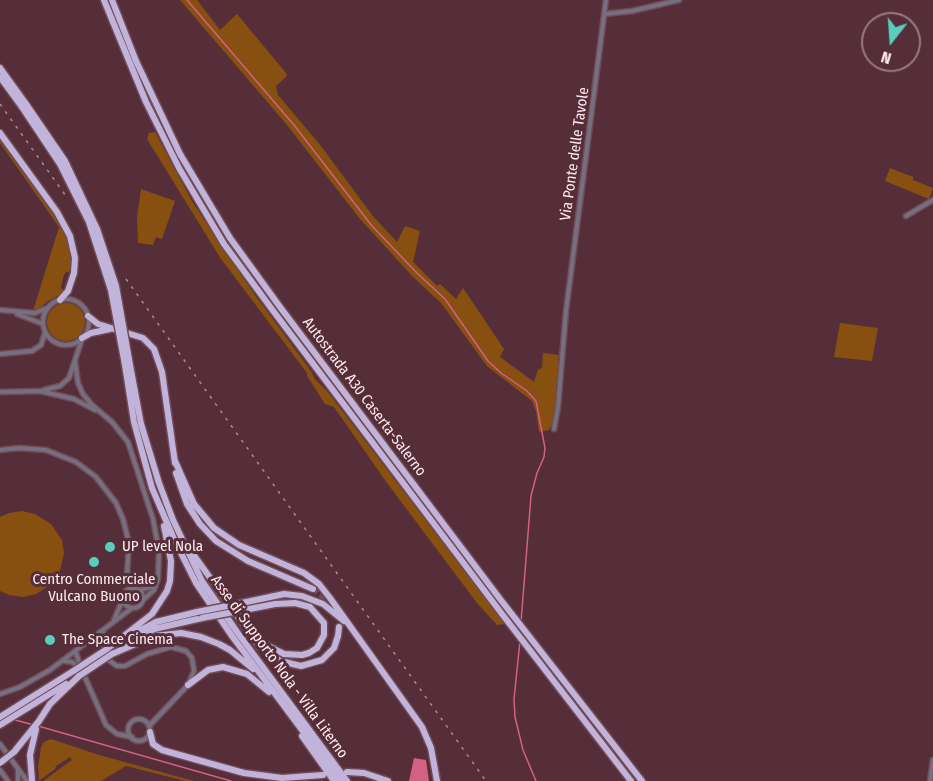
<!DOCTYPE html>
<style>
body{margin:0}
#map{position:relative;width:933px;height:781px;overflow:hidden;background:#552e39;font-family:"Fira Sans Condensed",sans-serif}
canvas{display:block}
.north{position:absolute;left:861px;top:12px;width:60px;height:60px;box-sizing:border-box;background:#552e39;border:2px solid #997982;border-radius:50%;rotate:197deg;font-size:16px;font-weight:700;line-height:24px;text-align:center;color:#ffeaef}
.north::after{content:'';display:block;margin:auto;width:21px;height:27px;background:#5acebd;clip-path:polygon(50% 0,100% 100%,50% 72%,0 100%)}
</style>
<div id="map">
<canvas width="933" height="781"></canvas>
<div class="north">N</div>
</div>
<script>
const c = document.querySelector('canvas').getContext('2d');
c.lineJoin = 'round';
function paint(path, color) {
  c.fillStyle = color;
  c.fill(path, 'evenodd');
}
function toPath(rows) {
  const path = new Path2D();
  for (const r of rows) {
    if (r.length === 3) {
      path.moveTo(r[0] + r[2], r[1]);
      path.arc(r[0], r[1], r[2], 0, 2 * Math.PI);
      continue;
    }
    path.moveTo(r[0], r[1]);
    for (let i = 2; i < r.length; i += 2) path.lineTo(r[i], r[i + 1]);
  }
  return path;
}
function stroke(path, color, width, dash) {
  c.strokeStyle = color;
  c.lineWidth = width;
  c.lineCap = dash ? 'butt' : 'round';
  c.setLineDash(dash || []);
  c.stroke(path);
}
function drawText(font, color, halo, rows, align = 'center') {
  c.font = font + ' "Fira Sans Condensed",sans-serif';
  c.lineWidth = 6;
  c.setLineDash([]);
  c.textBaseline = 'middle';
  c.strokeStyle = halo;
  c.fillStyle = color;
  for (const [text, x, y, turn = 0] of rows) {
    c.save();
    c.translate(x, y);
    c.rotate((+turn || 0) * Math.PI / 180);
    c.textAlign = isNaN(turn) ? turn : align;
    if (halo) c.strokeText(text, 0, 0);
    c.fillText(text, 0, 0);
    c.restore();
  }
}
paint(toPath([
 [180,0,197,0,220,30,237,14,286,73,287,76,276,86,278,95,321,146,372,215,397,242,405,226,420,231,413,262,437,286,440,284,456,299,463,288,504,349,500,357,534,382,538,370,542,368,543,353,559,355,555,409,552,424,549,430,539,432,536,411,532,401,487,366,441,303,413,277,360,219,287,125],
 [155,132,193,203,252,291,311,371,315,379,327,391,505,624,497,625,477,603,387,483,334,407,325,404,307,376,307,373,221,259,147,139,149,133],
 [0,138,56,216,70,243,72,257,72,270,65,273,63,278,61,288,65,292,48,301,37,310,33,311,59,227,0,143],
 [890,168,913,177,913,180,933,188,929,199,885,181],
 [141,189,175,201,162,239,156,237,153,245,138,243,137,217],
 [66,322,19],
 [840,323,878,328,872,361,834,357],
 [22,511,35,514,51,524,62,540,64,553,60,571,53,583,36,594,23,597,9,595,0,591,0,517,9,513],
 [51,739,99,755,194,781,185,781,126,766,101,781,43,781,72,760,70,757,56,766,55,769,39,781,38,767,41,747,44,742]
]), '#875011');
paint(toPath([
 [414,758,426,760,429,781,409,781]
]), '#d56085');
stroke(toPath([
 [187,0,294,125,372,226,417,273,445,299,488,361,501,373,527,391,536,401,545,448,544,457,537,473,531,496,521,622],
 [520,641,514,699,515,717,523,750,536,781],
 [15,720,34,725],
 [38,726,231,781]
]), '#d56085', 1.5);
stroke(toPath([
 [313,589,329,601]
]), '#6e4a54', 6, [6, 3]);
const minor = toPath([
 [604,14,632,11,679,0],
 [906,216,933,200],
 [66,322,23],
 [0,310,35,313,47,308],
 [17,314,43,324],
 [0,354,32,351,41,345,45,333],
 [75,361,78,383,83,394,92,405,112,422,128,442,153,519,159,551,158,579,154,590,142,601],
 [44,390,60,386,69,378,82,339],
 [0,392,40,391,74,399,95,410],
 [554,429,558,407,566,311,606,0],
 [0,450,19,448,46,450,76,462,96,477,116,503,123,519,129,543,127,575,133,588],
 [133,598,10],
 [139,590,151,587,156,582],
 [114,620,123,599],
 [103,632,98,641,98,646,107,659,117,666,125,666,147,654,171,647,186,651,192,658,194,671,188,685,149,726],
 [76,653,81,668,106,725,117,734,132,737],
 [65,661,72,662,80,668],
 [0,694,20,687,50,670,132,608],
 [139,730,11],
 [0,744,27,781],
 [0,770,8,781],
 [18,770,18,781],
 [930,781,933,760]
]);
const highway = toPath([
 [104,0,146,102,179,168,224,244,274,312,502,614,631,781],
 [112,0,136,61,180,154,230,238,280,307,500,599,642,781],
 [0,68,26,104],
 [0,77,22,107],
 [0,133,57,212,70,236,75,258,74,273,68,291,60,300],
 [88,316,98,324,143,338,154,349,162,372,175,463],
 [82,338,91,333,110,329],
 [125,365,134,422,152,488,174,539,196,583,232,636,340,781],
 [130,365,141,424,159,483,173,520,202,581,237,632,347,781],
 [175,461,194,504,214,528,239,545,304,573,319,584,330,598,422,727,431,748,437,781],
 [176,473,187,504,200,524,216,541,248,561,313,589],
 [190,550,260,647,280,661,301,666,322,660,334,648,338,636,339,627],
 [237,604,284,594,302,596,323,604,344,621],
 [239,611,275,604,295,603,310,607,324,623,324,635,317,648,309,653,302,655,284,654,268,646,256,637],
 [126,638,156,622,197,612],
 [126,643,154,629,202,618],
 [107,649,152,614,167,591,170,581,171,561,164,526],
 [112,654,154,636,181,633,201,637,219,644,230,650,253,669],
 [188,685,208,670,223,667,247,674,269,692],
 [0,717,75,670],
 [0,725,66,684],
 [150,732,153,744,162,750,244,773,282,778,323,775],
 [302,736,334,781],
 [14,752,39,721,50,704,79,676],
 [347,772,364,773,388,781],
 [32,781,30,755,36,729]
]);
stroke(minor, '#704c56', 7);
stroke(highway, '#704c56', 9);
stroke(minor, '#756f7f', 4);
stroke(highway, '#c2b3db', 6);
stroke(toPath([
 [0,104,66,196],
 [126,279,486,781]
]), '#a98b93', 1.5, [3, 6]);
const highwayBridge = toPath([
 [26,104,65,161,97,229,116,286,130,365],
 [22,107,60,164,89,222,111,290,125,365],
 [197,612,237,604],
 [202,618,239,611],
 [75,670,107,649],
 [79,676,112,654],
 [0,763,14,752]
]);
stroke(highwayBridge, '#704c56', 9, []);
stroke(highwayBridge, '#c2b3db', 6);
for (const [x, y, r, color] of [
 [110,547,6,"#5acebd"],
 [94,562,6,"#5acebd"],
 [50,640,6,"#5acebd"]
]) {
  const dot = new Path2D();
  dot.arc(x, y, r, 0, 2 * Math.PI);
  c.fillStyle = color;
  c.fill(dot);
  stroke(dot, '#552e39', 2);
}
drawText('15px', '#ffeaef', '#552e39', [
 ["Via Ponte delle Tavole",575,154,-82],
 ["Autostrada A30 Caserta-Salerno",364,397,53],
 ["Asse di Supporto Nola - Villa Literno",279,667,54]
]);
drawText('15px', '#ffeaef', '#552e39', [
 ["UP level Nola",122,547],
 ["Centro Commerciale",94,580,"center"],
 ["Vulcano Buono",94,597,"center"],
 ["The Space Cinema",62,640]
], 'left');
</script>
